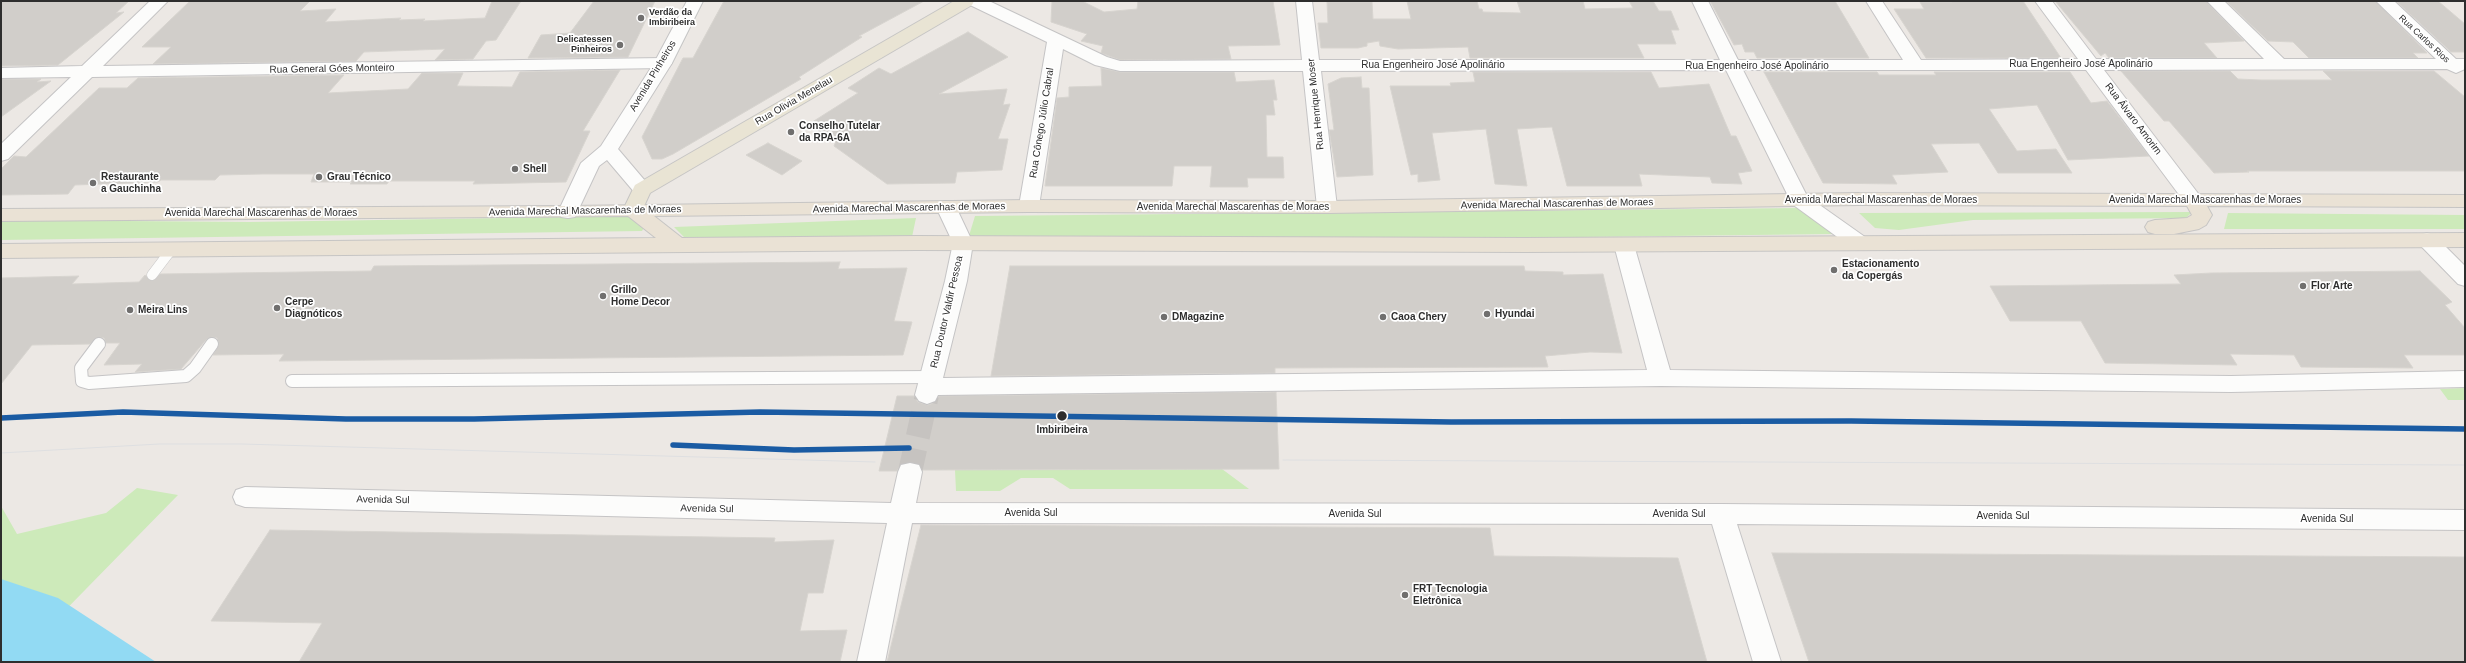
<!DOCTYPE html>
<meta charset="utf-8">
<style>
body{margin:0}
#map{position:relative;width:2466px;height:663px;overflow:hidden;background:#ece8e4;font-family:Arial,sans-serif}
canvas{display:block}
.frame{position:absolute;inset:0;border:2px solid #2e2e2e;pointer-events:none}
</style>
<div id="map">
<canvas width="2466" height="663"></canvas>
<div class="frame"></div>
</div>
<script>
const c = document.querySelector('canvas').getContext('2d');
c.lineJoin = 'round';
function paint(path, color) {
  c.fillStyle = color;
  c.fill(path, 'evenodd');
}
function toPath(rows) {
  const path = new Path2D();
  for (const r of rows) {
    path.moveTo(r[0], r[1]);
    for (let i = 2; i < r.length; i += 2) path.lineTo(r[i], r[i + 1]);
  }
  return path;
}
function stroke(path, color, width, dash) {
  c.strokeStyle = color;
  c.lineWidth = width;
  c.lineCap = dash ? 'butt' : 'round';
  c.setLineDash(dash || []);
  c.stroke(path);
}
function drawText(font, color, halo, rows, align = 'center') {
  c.font = font + ' Arial,sans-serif';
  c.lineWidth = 3.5;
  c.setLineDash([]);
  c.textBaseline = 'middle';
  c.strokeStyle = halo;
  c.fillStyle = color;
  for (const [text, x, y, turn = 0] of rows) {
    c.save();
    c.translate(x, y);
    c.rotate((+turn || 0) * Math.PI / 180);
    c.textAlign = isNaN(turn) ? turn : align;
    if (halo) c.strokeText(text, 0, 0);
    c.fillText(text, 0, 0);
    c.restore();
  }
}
paint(toPath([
 [1803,208,1837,234,1583,237,968,239,975,216],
 [2192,212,2186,218,1973,220,1899,230,1875,228,1859,213],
 [2228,213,2465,215,2465,229,2224,229],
 [635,216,649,219,642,231,1,240,1,220,250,222],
 [916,218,912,237,687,240,674,227],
 [2465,388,2465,400,2448,400,2440,389],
 [1222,469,1249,489,1070,489,1053,478,1021,478,1000,491,956,491,955,470],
 [137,488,178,495,39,637,1,627,1,506,17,534,106,513]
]), '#cdeaba');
paint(toPath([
 [1,579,58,598,156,662,1,662]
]), '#92daf3');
const building = toPath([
 [1,1,129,1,116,13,124,12,58,65,1,66,1,1],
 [190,1,310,1,300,11,336,9,325,22,401,18,399,20,425,19,423,21,485,18,492,1,521,1,496,40,486,41,473,59,435,60,445,49,364,52,356,61,153,64,171,47,142,47,190,1],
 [594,1,655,1,628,57,528,58,541,35,570,33,594,1],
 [724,1,924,1,859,36,862,37,799,77,801,79,673,154,662,159,652,159,642,137,683,58,693,58,724,1],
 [1052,1,1082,1,1104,12,1137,9,1138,1,1273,1,1280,45,1228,46,1231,59,1120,60,1101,53,1103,46,1081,41,1087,34,1051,22,1052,1],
 [1407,1,1477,1,1479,9,1482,9,1483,12,1521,13,1517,1,1583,1,1585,9,1633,8,1629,1,1653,1,1659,11,1671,11,1679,30,1671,30,1676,44,1637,44,1644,58,1470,58,1468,47,1398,49,1380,46,1379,41,1367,43,1367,46,1358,48,1321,48,1318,23,1328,23,1327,2,1372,2,1373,19,1411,19,1407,1],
 [1710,1,1835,1,1869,58,1757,58,1754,52,1745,52,1742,44,1734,45,1710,1],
 [1951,1,2023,1,2061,58,1926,58,1894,9,1924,9,1920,2,1952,2,1951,1],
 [2055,1,2206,1,2244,41,2204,43,2217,58,2109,58,2105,53,2101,56,2055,1],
 [2226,1,2375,1,2427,53,2413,53,2418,58,2309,58,2293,42,2268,41,2226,1],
 [2396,1,2438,1,2465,24,2465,52,2451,52,2396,1],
 [968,32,1008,57,939,94,1007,89,1003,105,1010,104,998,139,1008,139,1002,170,957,172,955,183,887,184,834,146,838,136,829,142,806,126,858,93,848,88,879,68,891,74,968,32],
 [1101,68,1120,72,1234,72,1236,82,1274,80,1277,100,1273,100,1275,115,1266,115,1267,157,1283,157,1284,178,1247,178,1248,187,1210,187,1212,166,1174,166,1172,186,1045,186,1057,98,1069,97,1069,87,1102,86,1101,68],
 [620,70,583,131,590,131,566,182,473,184,475,181,389,181,387,184,350,184,352,182,311,182,314,174,262,174,220,175,215,180,161,180,158,182,75,185,68,194,1,195,1,169,14,156,26,157,99,88,127,88,138,78,344,75,328,93,408,89,422,73,463,73,457,86,512,87,520,72,620,70],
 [2121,71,2230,71,2238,79,2261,80,2332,80,2323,71,2434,71,2465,97,2465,171,2247,171,2249,172,2214,173,2169,121,2164,121,2121,71],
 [1473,72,1651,72,1659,88,1709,84,1731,136,1736,136,1752,171,1738,173,1742,184,1712,183,1710,177,1639,174,1642,186,1567,186,1552,127,1517,129,1527,186,1495,184,1486,129,1432,133,1440,180,1418,182,1418,174,1411,175,1390,86,1451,86,1450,83,1475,82,1473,72],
 [1764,72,1877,72,1879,75,1936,75,1934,72,2070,72,2091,103,2107,101,2149,156,2068,160,2037,105,1989,109,2017,151,2056,149,2072,173,1998,173,1979,143,1931,144,1948,172,1892,175,1897,184,1823,183,1764,72],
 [1361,77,1362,88,1369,88,1373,175,1337,177,1329,130,1334,130,1328,84,1341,78,1361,77],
 [1,79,41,79,37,82,51,81,1,117,1,79],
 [768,143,802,161,782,175,746,155,768,143],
 [840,262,838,269,907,268,894,321,912,322,903,355,279,361,284,354,213,355,219,344,217,338,212,337,206,340,181,369,135,372,142,364,104,365,120,343,106,343,104,338,100,337,90,344,32,345,1,384,1,278,79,276,72,284,139,282,145,275,152,281,160,274,371,271,374,266,840,262],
 [1010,266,1524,266,1525,271,1563,272,1563,275,1603,274,1622,353,1590,352,1545,356,1548,367,1275,368,1275,373,991,376,1010,266],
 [2420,271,2452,302,2445,305,2465,328,2465,355,2404,355,2413,368,2301,367,2294,355,2230,354,2237,365,2105,363,2081,321,2010,321,1990,286,2181,284,2174,275,2211,273,2420,271],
 [1276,392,1279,469,923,470,919,464,910,462,901,464,897,471,879,471,897,396,914,396,918,402,928,405,936,402,939,396,1276,392],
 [921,525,1490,528,1494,556,1678,558,1707,662,887,662,921,525],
 [270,530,775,538,774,542,834,540,823,593,808,593,800,631,847,630,840,662,299,662,322,623,211,621,270,530],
 [1772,553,2465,557,2465,662,1809,662,1772,553]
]);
paint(building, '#d1ceca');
stroke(building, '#d7d4cf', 1);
stroke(toPath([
 [910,472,927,395]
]), '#c6c3c0', 24, [24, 12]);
const serviceFar1 = toPath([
 [152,275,171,250]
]);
const service = toPath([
 [99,344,81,368,82,381,89,383,186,376,195,368,212,344],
 [292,381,932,377]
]);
const minor = toPath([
 [150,1,168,1,103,66,663,58,669,59,672,63,669,67,663,68,92,77,8,159,1,161,1,144,71,77,1,78,1,68,82,66,150,1],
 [968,1,989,1,1107,57,1120,61,1302,60,1296,1,1312,1,1319,60,1720,60,1692,1,1708,1,1738,60,1903,60,1866,1,1882,1,1921,60,2078,59,2035,1,2052,1,2096,59,2264,59,2207,1,2224,1,2284,59,2436,59,2376,1,2394,1,2456,59,2465,59,2465,69,2456,73,2447,69,2104,70,2200,196,2203,200,2200,204,2193,206,2186,204,2086,70,1743,70,1807,196,1865,237,1868,242,1865,247,1858,249,1851,247,1792,204,1726,70,1321,71,1337,207,1334,212,1327,213,1320,212,1317,207,1303,71,1120,71,1095,65,1063,49,1039,206,1036,211,1029,212,1022,211,1019,206,1047,42,970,5,968,1],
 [946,201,953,202,956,207,973,243,967,281,943,378,1647,370,1614,245,1617,240,1624,238,1631,240,1634,245,1670,370,2231,376,2465,371,2465,387,2231,392,1661,386,938,395,935,401,927,404,919,401,915,395,945,281,953,243,936,207,939,202,946,201],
 [2427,233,2434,235,2465,266,2465,286,2458,284,2420,245,2417,240,2420,235,2427,233],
 [910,463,919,465,922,472,916,503,1721,504,2465,510,2465,530,1737,524,1781,662,1753,662,1712,524,912,523,885,662,857,662,887,523,245,507,236,504,233,497,236,490,245,487,891,503,898,472,901,465,910,463]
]);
const tertiary = toPath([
 [687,1,703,1,672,63,618,149,652,189,649,193,642,195,635,193,607,160,599,166,575,217,568,218,561,217,558,212,581,163,601,146,654,63,687,1]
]);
const primary = toPath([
 [954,1,974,1,972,5,650,193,640,215,633,216,626,215,623,210,635,185,954,1]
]);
const trunk = toPath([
 [1859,193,2465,195,2465,207,2207,206,2212,215,2206,225,2199,229,2174,234,2155,234,2148,232,2145,227,2148,222,2155,220,2187,218,2192,215,2187,206,1859,205,1327,213,1029,212,654,216,682,238,917,236,1526,238,2465,233,2465,247,1526,252,917,250,1,258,1,244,656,238,628,216,1,221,1,209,568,206,1029,200,1327,201,1859,193]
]);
stroke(serviceFar1, '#c5c4c5', 11);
stroke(service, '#c5c4c5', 14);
stroke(minor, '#c5c4c5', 2);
stroke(tertiary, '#c5c4c5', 2);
stroke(primary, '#c6c5c4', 2);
stroke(trunk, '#c6c5c4', 2);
stroke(serviceFar1, '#fcfcfb', 10);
stroke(service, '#fcfcfb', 12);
paint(minor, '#fcfcfb');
paint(tertiary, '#fcfcfb');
paint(primary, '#e9e4d4');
paint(trunk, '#eae2d5');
stroke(toPath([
 [1,453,159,444,242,444,875,462],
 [1283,460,2465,465]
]), '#dedfe1', 1);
stroke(toPath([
 [1,418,123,412,346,419,474,419,760,412,1451,422,1851,421,2465,429],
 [673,445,794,450,909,448]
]), '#1a5ba3', 5.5);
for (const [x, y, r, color] of [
 [641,18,4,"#706f6e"],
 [620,45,4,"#706f6e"],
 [791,132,4,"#706f6e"],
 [515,169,4,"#706f6e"],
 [319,177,4,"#706f6e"],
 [93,183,4,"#706f6e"],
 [1834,270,4,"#706f6e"],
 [2303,286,4,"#706f6e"],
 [603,296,4,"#706f6e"],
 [277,308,4,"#706f6e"],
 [130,310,4,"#706f6e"],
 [1487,314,4,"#706f6e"],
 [1164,317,4,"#706f6e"],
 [1383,317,4,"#706f6e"],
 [1062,416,5.5,"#2e2e2e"],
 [1405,595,4,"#706f6e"]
]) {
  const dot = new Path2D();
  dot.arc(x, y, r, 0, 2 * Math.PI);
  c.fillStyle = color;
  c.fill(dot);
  stroke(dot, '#fff', 1.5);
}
drawText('bold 9px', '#2e2e2e', '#fff', [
 ["Verdão da",649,13],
 ["Imbiribeira",649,23],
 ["Delicatessen",612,40,"right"],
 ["Pinheiros",612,50,"right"]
], 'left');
drawText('9px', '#2e2e2e', '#fff', [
 ["Rua Carlos Rios",2424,39,43]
]);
drawText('10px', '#2e2e2e', '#fff', [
 ["Rua Engenheiro José Apolinário",2081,64],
 ["Rua Engenheiro José Apolinário",1433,65],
 ["Rua Engenheiro José Apolinário",1757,66],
 ["Rua General Góes Monteiro",332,69,-1],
 ["Avenida Pinheiros",653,76,-59],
 ["Rua Olivia Menelau",794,101,-30],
 ["Rua Henrique Moser",1316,104,-96],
 ["Rua Álvaro Amorim",2133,119,53],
 ["Rua Cônego Júlio Cabral",1042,123,-81],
 ["Avenida Marechal Mascarenhas de Moraes",1881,200],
 ["Avenida Marechal Mascarenhas de Moraes",2205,200],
 ["Avenida Marechal Mascarenhas de Moraes",1557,204,-1],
 ["Avenida Marechal Mascarenhas de Moraes",1233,207],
 ["Avenida Marechal Mascarenhas de Moraes",909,208,-1],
 ["Avenida Marechal Mascarenhas de Moraes",585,211,-1],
 ["Avenida Marechal Mascarenhas de Moraes",261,213],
 ["Rua Doutor Valdir Pessoa",947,312,-77],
 ["Avenida Sul",383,500,1],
 ["Avenida Sul",707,509,1],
 ["Avenida Sul",1031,513],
 ["Avenida Sul",1355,514],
 ["Avenida Sul",1679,514],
 ["Avenida Sul",2003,516],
 ["Avenida Sul",2327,519]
]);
drawText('bold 10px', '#2e2e2e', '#fff', [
 ["Conselho Tutelar",799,126],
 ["da RPA-6A",799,138],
 ["Shell",523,169],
 ["Restaurante",101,177],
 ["a Gauchinha",101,189],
 ["Grau Técnico",327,177],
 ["Estacionamento",1842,264],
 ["da Copergás",1842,276],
 ["Flor Arte",2311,286],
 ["Grillo",611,290],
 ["Home Decor",611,302],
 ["Cerpe",285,302],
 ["Diagnóticos",285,314],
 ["Meira Lins",138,310],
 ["Hyundai",1495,314],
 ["DMagazine",1172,317],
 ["Caoa Chery",1391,317],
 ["FRT Tecnologia",1413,589],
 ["Eletrônica",1413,601]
], 'left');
drawText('bold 10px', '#2e2e2e', '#fff', [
 ["Imbiribeira",1062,430]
]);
</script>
